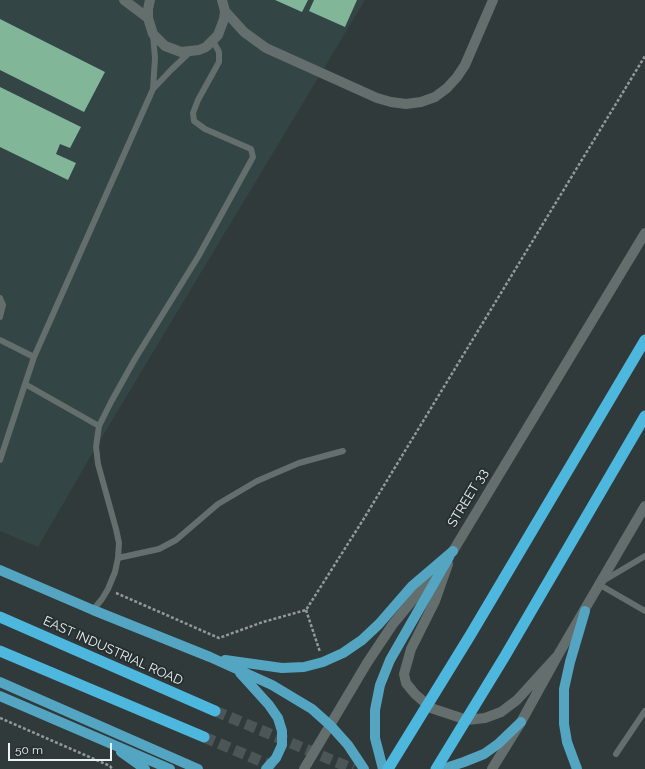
<!DOCTYPE html>
<style>
body{margin:0}
#map{position:relative;width:645px;height:769px;overflow:hidden;background:#303a3a;font-family:Raleway,sans-serif}
canvas{display:block}
.scale{position:absolute;left:8px;top:743px;width:104px;height:18px;box-sizing:border-box;border:2px solid #edf3f3;border-top:0;padding-left:5px;font-size:12px;line-height:14px;white-space:nowrap;color:#edf3f3;-webkit-text-stroke:3px #263030;paint-order:stroke}
</style>
<div id="map">
<canvas width="645" height="769"></canvas>
<div class="scale">50 m</div>
</div>
<script>
const c = document.querySelector('canvas').getContext('2d');
c.lineJoin = 'round';
function paint(path, color) {
  c.fillStyle = color;
  c.fill(path, 'evenodd');
}
function toPath(rows) {
  const path = new Path2D();
  for (const r of rows) {
    path.moveTo(r[0], r[1]);
    for (let i = 2; i < r.length; i += 2) path.lineTo(r[i], r[i + 1]);
  }
  return path;
}
function stroke(path, color, width, dash) {
  c.strokeStyle = color;
  c.lineWidth = width;
  c.lineCap = dash ? 'butt' : 'round';
  c.setLineDash(dash || []);
  c.stroke(path);
}
function drawText(font, color, halo, rows, align = 'center') {
  c.font = font + ' Raleway,sans-serif';
  c.lineWidth = 4;
  c.setLineDash([]);
  c.textBaseline = 'middle';
  c.strokeStyle = halo;
  c.fillStyle = color;
  for (const [text, x, y, turn = 0] of rows) {
    c.save();
    c.translate(x, y);
    c.rotate((+turn || 0) * Math.PI / 180);
    c.textAlign = isNaN(turn) ? turn : align;
    if (halo) c.strokeText(text, 0, 0);
    c.fillText(text, 0, 0);
    c.restore();
  }
}
paint(toPath([
 [0,0,365,0,96,447,38,547,0,531]
]), '#334544');
paint(toPath([
 [275,0,308,0,302,12],
 [314,0,357,0,345,27,309,11],
 [0,19,105,72,84,112,0,70],
 [0,87,81,127,70,148,60,144,56,154,76,163,68,180,0,147]
]), '#82b698');
stroke(toPath([
 [215,711,353,769],
 [204,737,279,769]
]), '#4c5656', 11, [11, 5.5]);
stroke(toPath([
 [116,593,219,638,263,622,306,610,363,520,645,56],
 [306,610,320,652],
 [0,718,110,766,112,769]
]), '#919999', 2.5, [3, 2]);
stroke(toPath([
 [153,35,155,58,153,89],
 [0,298,3,305,0,317],
 [0,340,34,357],
 [25,384,99,426],
 [0,460,34,357,153,89,171,70,190,52],
 [118,558,159,549,176,540,218,504,257,481,299,463,343,451],
 [603,581,645,556],
 [600,585,645,611],
 [93,610,102,599,108,589,115,572,118,558,119,543,116,529,98,464,96,447,99,426,111,402,135,359,198,257,253,157,251,149,205,129,194,121,193,113,198,100,219,62,219,52,213,41],
 [616,754,645,711]
]), '#636e6d', 6);
stroke(toPath([
 [124,0,148,18],
 [150,0,148,9,148,18,153,34,165,46,181,52,199,50,206,47,218,35,224,19,225,11,222,0],
 [225,11,244,32,266,48,377,98,391,102,406,104,421,102,435,97,447,88,457,77,465,65,493,0]
]), '#636e6d', 10);
stroke(toPath([
 [448,564,435,601,411,649,404,674,406,683,415,694,431,708,467,720,485,718,501,712,517,700,558,655],
 [304,769,367,663,393,624,453,551,645,233],
 [492,769,521,722,558,655,645,506]
]), '#636e6d', 10);
stroke(toPath([
 [0,570,93,610,210,657,272,685,312,709,331,726,348,745,364,769],
 [225,660,282,668,304,667,323,662,343,653,362,640,379,624,412,586,453,551],
 [240,673,269,705,278,718,282,731,282,745,276,758,266,769],
 [0,682,198,769],
 [0,696,170,769],
 [121,752,145,769],
 [383,769,375,738,375,710,380,685,390,660,449,557],
 [443,769,464,762,484,754,498,744,521,722],
 [577,769,567,742,564,724,564,689,570,662,585,611]
]), '#53a5c1', 10);
stroke(toPath([
 [0,617,215,711],
 [0,651,204,737],
 [388,769,471,634,645,340],
 [436,769,505,656,645,416]
]), '#4eb7dd', 11);
drawText('13px', '#edf3f3', '#263030', [
 ["STREET 33",468,498,-59],
 ["EAST INDUSTRIAL ROAD",113,651,24]
]);
</script>
